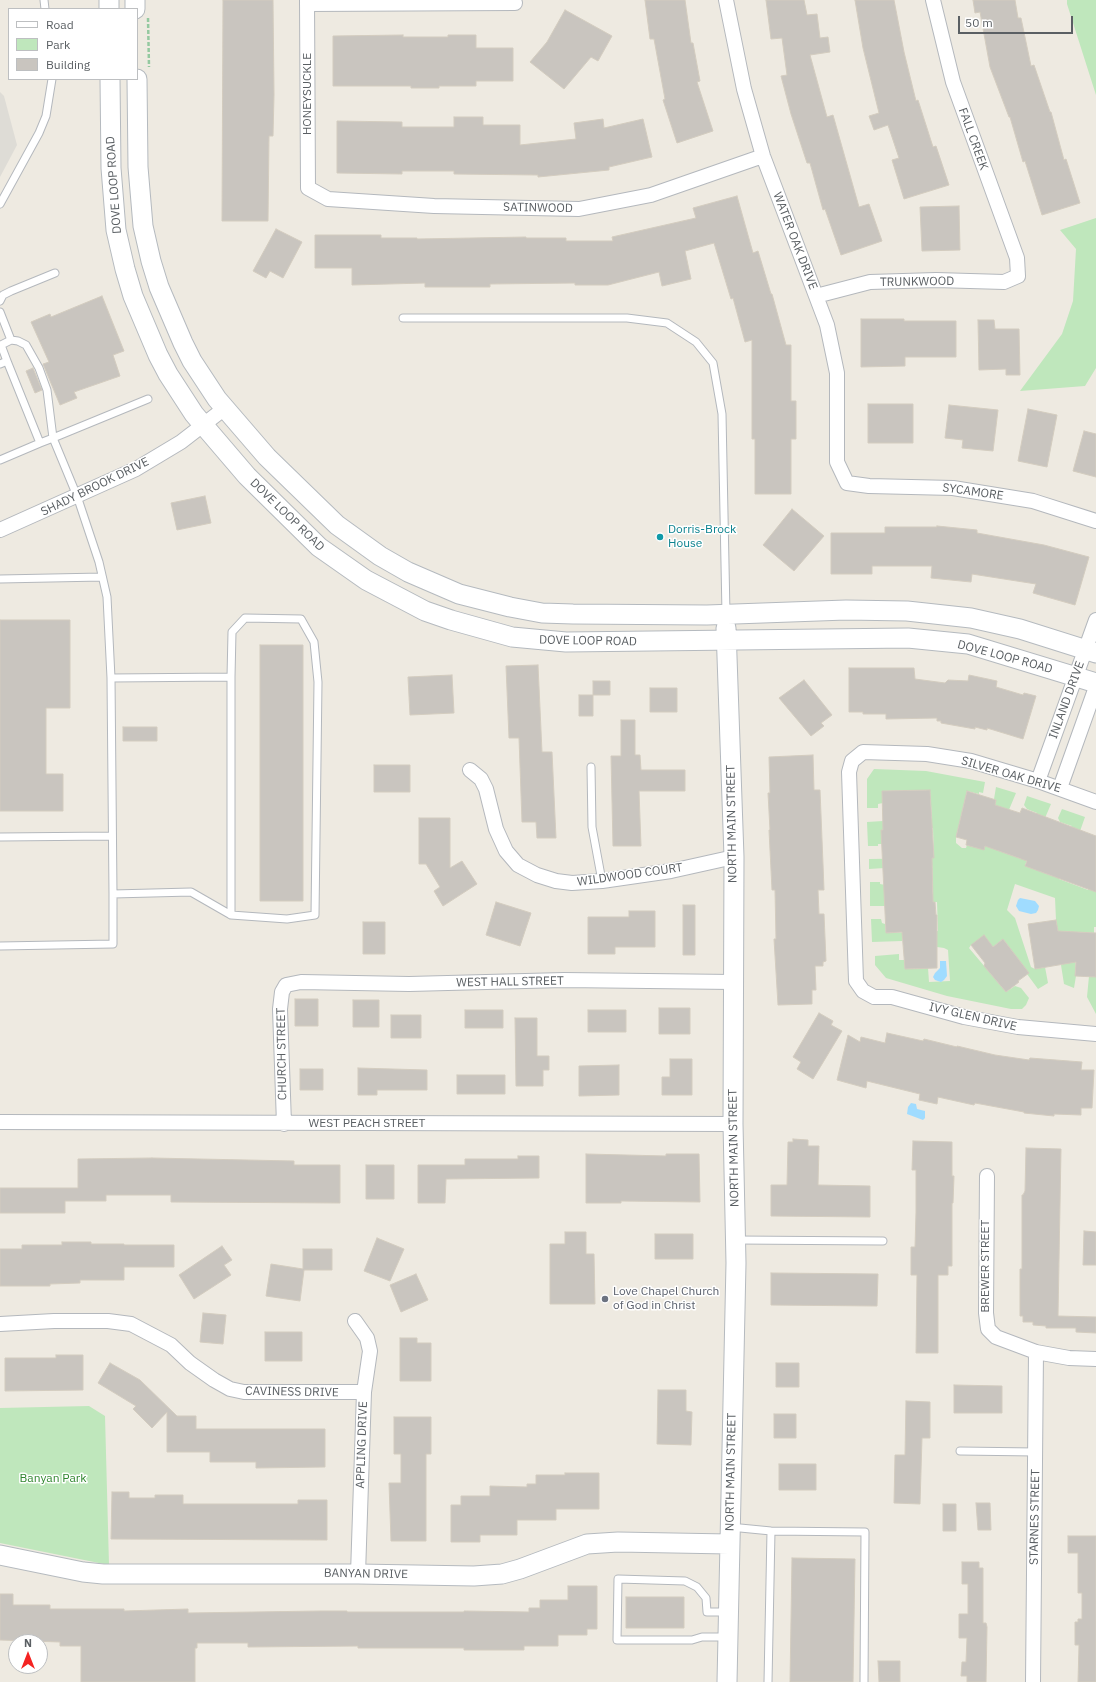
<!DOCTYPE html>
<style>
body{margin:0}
#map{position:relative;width:1096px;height:1682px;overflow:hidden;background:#eeeae1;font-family:"IBM Plex Sans",sans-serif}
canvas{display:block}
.legend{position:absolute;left:8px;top:8px;width:130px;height:72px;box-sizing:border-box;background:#fff;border:1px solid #bdbfc1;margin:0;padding:5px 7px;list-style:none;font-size:12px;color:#5a5f63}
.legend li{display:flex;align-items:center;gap:8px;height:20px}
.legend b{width:20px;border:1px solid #bdbfc1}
.north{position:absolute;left:8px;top:1634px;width:40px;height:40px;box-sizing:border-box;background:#fff;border:1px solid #bdbfc1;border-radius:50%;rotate:0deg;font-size:11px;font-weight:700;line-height:16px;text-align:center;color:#5a5f63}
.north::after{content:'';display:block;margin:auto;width:14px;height:18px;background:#f42322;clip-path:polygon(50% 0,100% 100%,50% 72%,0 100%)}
.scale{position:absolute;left:958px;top:16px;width:115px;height:18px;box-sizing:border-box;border:2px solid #5a5f63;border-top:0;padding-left:5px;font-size:12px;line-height:14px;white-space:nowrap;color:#5a5f63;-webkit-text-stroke:3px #fff;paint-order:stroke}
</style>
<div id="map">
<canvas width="1096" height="1682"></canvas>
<ul class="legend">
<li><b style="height:5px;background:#fff"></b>Road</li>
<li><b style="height:11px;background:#bfe7bc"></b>Park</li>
<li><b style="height:11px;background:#c9c5bf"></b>Building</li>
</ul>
<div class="north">N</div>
<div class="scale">50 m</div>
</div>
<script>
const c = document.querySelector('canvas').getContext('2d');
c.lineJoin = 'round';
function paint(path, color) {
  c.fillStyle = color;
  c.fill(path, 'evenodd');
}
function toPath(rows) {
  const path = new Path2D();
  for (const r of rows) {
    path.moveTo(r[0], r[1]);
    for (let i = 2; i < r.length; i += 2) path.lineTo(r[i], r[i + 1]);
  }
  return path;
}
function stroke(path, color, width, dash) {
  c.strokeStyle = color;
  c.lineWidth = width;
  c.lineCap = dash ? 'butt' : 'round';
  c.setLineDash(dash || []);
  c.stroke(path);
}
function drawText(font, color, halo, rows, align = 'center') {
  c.font = font + ' "IBM Plex Sans",sans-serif';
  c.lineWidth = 3;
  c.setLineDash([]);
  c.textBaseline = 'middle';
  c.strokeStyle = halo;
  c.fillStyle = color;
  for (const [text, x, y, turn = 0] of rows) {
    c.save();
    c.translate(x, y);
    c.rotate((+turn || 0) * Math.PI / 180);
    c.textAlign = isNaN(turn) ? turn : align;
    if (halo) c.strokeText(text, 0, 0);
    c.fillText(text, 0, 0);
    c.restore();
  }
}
paint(toPath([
 [0,92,4,96,17,145,0,177]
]), '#dedcd6');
paint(toPath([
 [1067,0,1096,0,1096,95,1067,4],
 [1096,218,1096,368,1085,386,1020,391,1062,334,1073,301,1076,249,1060,230],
 [874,769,926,771,985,782,983,793,979,792,979,794,967,791,956,837,956,843,962,848,966,848,967,845,984,849,996,800,994,799,996,787,1016,793,993,848,1021,859,1037,813,1027,809,1024,805,1027,796,1051,804,1045,818,1044,817,1025,865,1052,876,1072,826,1060,822,1058,818,1062,809,1085,817,1079,834,1077,834,1059,879,1088,890,1096,870,1096,927,1094,927,1094,933,1077,932,1075,975,1076,976,1074,988,1064,984,1061,965,1063,964,1056,920,1055,898,1015,884,1007,910,1015,918,1031,967,1035,969,1045,967,1048,983,1038,989,1027,974,1028,973,1003,939,993,947,971,945,969,948,1006,992,1015,986,1021,988,1029,998,1026,1005,1022,1009,1011,1009,947,996,886,978,875,965,875,956,899,954,899,960,904,960,905,969,928,968,929,982,950,981,948,950,944,948,937,947,937,937,902,939,902,941,872,942,871,919,881,919,882,923,885,924,886,933,938,931,937,902,885,904,885,906,870,906,870,882,880,882,880,884,933,894,932,865,869,869,869,859,934,858,933,828,882,830,882,844,878,844,878,846,868,846,867,822,932,818,930,792,928,790,883,791,883,803,878,804,878,808,867,808,867,779],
 [1089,976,1096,977,1096,1014,1087,997],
 [89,1406,105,1416,109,1565,0,1543,0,1408]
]), '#bfe7bc');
paint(toPath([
 [1020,898,1035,901,1039,906,1038,910,1036,913,1031,914,1019,911,1016,906,1018,900],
 [940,961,946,961,947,976,944,980,941,982,935,980,933,977,935,973,940,968],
 [911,1103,916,1104,917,1109,925,1111,925,1118,923,1120,907,1114,908,1107]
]), '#a0dcff');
const building = toPath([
 [223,0,273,0,274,95,273,136,269,136,268,221,222,221,223,0],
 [645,0,685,0,691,43,693,43,700,81,697,82,713,131,677,143,663,100,665,99,654,39,650,39,645,0],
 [766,0,804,0,807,15,817,14,820,38,828,37,830,52,810,55,827,117,833,115,859,207,869,204,882,241,841,255,825,209,823,210,810,163,807,163,791,114,781,76,787,75,782,38,771,39,766,0],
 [855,0,894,0,904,52,916,101,918,100,933,147,936,146,949,185,904,199,892,160,899,158,888,125,874,130,869,116,879,113,863,48,855,0],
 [973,0,1015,0,1018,18,1021,18,1031,66,1034,65,1050,112,1051,112,1064,160,1066,159,1080,203,1042,215,1025,161,1023,162,1010,117,1009,117,990,67,980,12,975,13,973,0],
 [565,10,612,36,598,61,591,57,564,89,530,62,547,42,565,10],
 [403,35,403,37,448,37,448,35,476,35,476,48,513,48,513,81,476,81,476,86,439,86,439,88,411,88,411,86,333,86,333,36,403,35],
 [454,117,483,117,483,125,520,125,520,145,576,139,574,123,603,119,604,128,643,119,652,157,609,167,609,170,538,177,538,175,454,174,454,171,402,171,402,174,337,173,337,121,402,122,402,127,454,127,454,117],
 [737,196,753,253,758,251,771,294,772,294,786,345,791,345,791,401,796,401,796,439,791,439,791,494,755,494,755,439,752,439,752,340,745,342,733,298,731,299,714,243,685,251,691,279,662,286,659,272,608,285,575,285,575,283,490,284,490,287,425,287,425,283,352,285,352,268,315,268,315,235,381,235,381,238,417,238,417,239,526,237,526,238,566,238,566,241,613,241,612,237,696,218,693,208,737,196],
 [959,206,960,250,922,251,920,207,959,206],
 [276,229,302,242,283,278,270,271,266,278,253,271,276,229],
 [102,296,124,351,113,355,120,376,74,392,77,398,60,405,43,364,49,362,31,322,50,314,51,317,102,296],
 [861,319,904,319,904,321,956,321,956,357,905,357,905,366,861,367,861,319],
 [978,320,994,320,995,329,1019,329,1020,375,1006,375,1006,369,979,370,978,320],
 [33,368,42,390,35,393,26,371,33,368],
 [868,404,913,404,913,443,868,443,868,404],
 [949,405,998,410,993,451,962,448,963,440,945,438,949,405],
 [1028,409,1057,415,1047,467,1018,461,1028,409],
 [1084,431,1096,434,1096,477,1073,471,1084,431],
 [205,496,211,523,177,530,171,503,205,496],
 [792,509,824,536,794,571,763,545,792,509],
 [937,526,977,530,977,533,1044,545,1089,557,1075,605,1033,593,1036,584,972,574,971,582,931,578,932,566,872,566,872,574,831,574,831,533,885,533,885,527,937,527,937,526],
 [0,620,70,620,70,708,46,708,46,774,63,774,63,811,0,811,0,620],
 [260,645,303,645,303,901,260,901,260,645],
 [538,665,542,752,552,752,556,838,537,838,536,822,522,822,519,738,509,738,506,666,538,665],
 [849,668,914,668,915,679,945,683,948,680,968,681,969,675,997,681,996,687,1023,695,1024,693,1036,696,1023,739,987,728,987,730,975,727,975,729,941,723,941,721,937,721,937,718,886,719,886,714,863,714,863,712,849,712,849,668],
 [452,675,454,713,410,715,408,677,452,675],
 [804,680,832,715,821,723,824,726,811,736,779,698,804,680],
 [593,681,610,681,610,695,593,695,593,681],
 [650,688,677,688,677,712,650,712,650,688],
 [579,695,593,695,593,716,579,716,579,695],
 [621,720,635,720,635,755,640,755,641,770,685,770,685,791,639,791,641,846,613,846,611,756,621,756,621,720],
 [123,727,157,727,157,741,123,741,123,727],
 [813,755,814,790,820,790,823,864,824,890,818,890,819,914,824,914,826,961,823,962,823,966,815,966,816,990,812,990,812,1004,778,1005,774,939,776,939,775,890,772,890,769,830,770,830,768,793,770,793,769,757,813,755],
 [374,765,410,765,410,792,374,792,374,765],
 [930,790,934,858,932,858,933,902,935,902,936,915,937,915,937,968,905,969,902,932,886,933,881,830,883,830,882,791,930,790],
 [967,791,996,800,995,805,1020,813,1022,808,1096,836,1096,892,1025,866,1027,861,985,846,984,850,966,845,967,840,956,837,967,791],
 [419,818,450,818,450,868,462,861,477,884,443,906,434,891,440,887,426,864,419,864,419,818],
 [496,902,531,913,520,946,486,935,496,902],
 [683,905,695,905,695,955,683,955,683,905],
 [629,911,655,911,655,947,615,947,615,954,588,954,588,917,629,917,629,911],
 [1056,920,1058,931,1096,933,1096,977,1075,976,1076,962,1035,969,1028,924,1056,920],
 [363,922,385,922,385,954,363,954,363,922],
 [984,935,993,947,1003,939,1029,973,1018,981,1019,982,1006,992,984,966,985,963,971,945,984,935],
 [295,999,318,999,318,1026,295,1026,295,999],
 [353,1000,379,1000,379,1027,353,1027,353,1000],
 [659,1008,690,1008,690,1034,659,1034,659,1008],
 [465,1010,503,1010,503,1028,465,1028,465,1010],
 [588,1010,626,1010,626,1032,588,1032,588,1010],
 [819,1013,833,1021,831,1025,842,1031,813,1079,797,1069,801,1062,793,1057,819,1013],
 [391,1015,421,1015,421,1038,391,1038,391,1015],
 [515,1018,537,1018,537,1056,549,1056,549,1070,543,1070,543,1086,516,1086,515,1018],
 [887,1033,923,1041,924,1039,957,1047,957,1046,995,1055,1029,1060,1030,1058,1082,1062,1081,1070,1094,1070,1092,1108,1081,1108,1081,1115,1054,1114,1054,1116,1024,1113,1024,1112,975,1103,974,1105,938,1097,937,1104,919,1100,920,1094,867,1081,866,1088,837,1080,848,1035,860,1042,861,1037,885,1043,887,1033],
 [670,1059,692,1059,692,1095,662,1095,662,1077,670,1077,670,1059],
 [619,1065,619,1095,579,1096,579,1066,619,1065],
 [358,1068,427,1070,427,1090,377,1090,377,1095,358,1095,358,1068],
 [300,1069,323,1069,323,1090,300,1090,300,1069],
 [457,1075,505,1075,505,1094,457,1094,457,1075],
 [793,1139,808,1140,808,1146,819,1146,818,1185,870,1186,870,1217,771,1216,771,1185,787,1185,788,1142,793,1142,793,1139],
 [913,1141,952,1142,952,1176,954,1176,953,1203,952,1203,952,1266,948,1266,948,1275,938,1275,938,1353,916,1353,917,1275,911,1275,911,1247,915,1247,916,1212,916,1170,912,1170,913,1141],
 [1026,1148,1061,1149,1058,1316,1096,1317,1096,1333,1076,1332,1076,1328,1046,1328,1046,1326,1033,1325,1033,1322,1023,1322,1023,1316,1020,1316,1020,1269,1022,1269,1022,1195,1023,1195,1025,1191,1026,1148],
 [586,1154,666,1156,666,1154,699,1154,700,1202,621,1201,621,1203,586,1203,586,1154],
 [518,1156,539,1156,539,1178,446,1179,445,1203,418,1203,418,1165,465,1165,465,1159,518,1159,518,1156],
 [152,1158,294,1161,294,1165,340,1165,340,1203,171,1202,171,1195,106,1195,106,1201,65,1201,65,1213,0,1213,0,1188,78,1188,78,1159,152,1158],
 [366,1165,394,1165,394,1199,366,1199,366,1165],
 [1084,1231,1096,1232,1096,1265,1083,1265,1084,1231],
 [565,1232,586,1232,586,1254,594,1254,595,1304,550,1304,550,1244,565,1244,565,1232],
 [655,1234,693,1234,693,1259,655,1259,655,1234],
 [377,1238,404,1249,390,1281,364,1271,377,1238],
 [62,1242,91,1242,91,1244,124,1244,124,1245,174,1245,174,1267,124,1267,124,1280,80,1280,80,1283,50,1284,50,1286,0,1286,0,1249,22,1249,22,1245,62,1245,62,1242],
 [222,1246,232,1260,224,1265,231,1275,194,1299,179,1275,222,1246],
 [303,1249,332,1249,332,1270,304,1270,300,1301,266,1296,271,1264,303,1269,303,1249],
 [771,1273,878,1274,877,1306,771,1305,771,1273],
 [416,1274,428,1300,401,1312,390,1285,416,1274],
 [203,1313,226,1315,223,1344,200,1342,203,1313],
 [265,1332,302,1332,302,1361,265,1361,265,1332],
 [400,1338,417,1338,417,1343,431,1343,431,1381,400,1381,400,1338],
 [56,1355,83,1355,83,1390,5,1391,5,1358,56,1358,56,1355],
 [110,1363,140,1380,177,1416,196,1416,196,1429,325,1429,325,1467,256,1468,256,1462,210,1462,210,1452,167,1452,167,1412,152,1428,133,1409,136,1406,98,1383,110,1363],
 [776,1363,799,1363,799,1387,776,1387,776,1363],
 [954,1385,1002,1386,1002,1413,954,1413,954,1385],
 [658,1390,686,1390,686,1411,692,1412,691,1445,657,1444,658,1390],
 [906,1401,930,1402,930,1438,922,1438,920,1504,894,1503,895,1455,905,1455,906,1401],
 [774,1414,796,1414,796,1438,774,1438,774,1414],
 [394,1417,431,1417,431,1454,426,1454,426,1541,391,1541,389,1483,401,1483,401,1454,394,1454,394,1417],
 [779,1464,816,1464,816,1490,779,1490,779,1464],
 [565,1473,599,1473,599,1509,556,1509,556,1520,517,1520,517,1535,480,1535,480,1542,451,1542,451,1505,461,1505,461,1496,490,1496,490,1486,527,1487,527,1484,536,1484,536,1475,565,1475,565,1473],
 [112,1492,129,1492,129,1498,155,1498,155,1495,183,1495,183,1504,298,1504,298,1500,327,1500,327,1540,111,1539,112,1492],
 [976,1503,990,1503,991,1530,978,1530,976,1503],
 [943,1504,956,1504,956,1531,943,1531,943,1504],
 [1068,1536,1096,1536,1096,1682,1078,1682,1079,1645,1075,1645,1075,1622,1078,1622,1078,1619,1082,1619,1082,1593,1078,1593,1078,1553,1068,1553,1068,1536],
 [792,1558,855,1559,853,1682,790,1682,792,1558],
 [962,1562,979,1562,979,1568,983,1568,983,1623,986,1623,987,1627,986,1682,967,1682,967,1676,961,1676,962,1662,966,1662,967,1638,959,1638,959,1614,968,1614,968,1584,962,1584,962,1562],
 [568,1586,597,1586,597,1629,587,1629,587,1635,558,1635,558,1646,524,1646,524,1650,464,1650,464,1648,358,1648,358,1646,248,1647,248,1643,197,1643,197,1648,195,1648,195,1682,81,1682,81,1646,60,1646,60,1642,0,1640,0,1594,13,1594,13,1605,50,1605,50,1609,124,1609,124,1611,188,1609,188,1613,320,1611,347,1611,347,1612,464,1612,464,1611,529,1612,529,1608,540,1608,540,1600,568,1600,568,1586],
 [626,1597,684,1597,684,1628,626,1628,626,1597],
 [878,1661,900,1661,900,1682,879,1682,878,1661]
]);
paint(building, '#c9c5bf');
stroke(building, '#d3ccbf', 1);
const lane = toPath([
 [44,0,45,9],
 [0,204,39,133,46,116,52,79],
 [0,301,3,295,11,291,55,273],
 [0,312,11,340,1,345,7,361],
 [403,318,627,318,667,323,696,342,713,363,722,414,726,614],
 [11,340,18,341,26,345,39,368,47,390,53,438,148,399],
 [0,364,7,361,40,443,53,438,77,496,99,562,107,597,111,678,113,894,113,944,0,946],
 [0,460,40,443],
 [0,579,102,577],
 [231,677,231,915],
 [111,678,231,677,232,632,245,618,301,619,314,642,318,682,315,915,287,919,231,915,191,892,113,894],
 [591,767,592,827,602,881],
 [0,837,112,836],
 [736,1240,883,1241],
 [960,1451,1035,1452],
 [730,1527,771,1531,865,1532,864,1682],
 [727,1637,702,1637,692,1640,617,1640,618,1579,685,1581,697,1587,706,1598,707,1612,728,1612],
 [768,1682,771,1531]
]);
const street = toPath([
 [307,0,308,188,328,199,434,206,579,209,651,195,763,156],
 [726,0,744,89,763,156,827,325,837,373,837,462,847,483,869,486,953,488,1033,501,1096,521],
 [307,4,515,3],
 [816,296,870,282,936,280,1004,282,1018,276,1017,258,953,82,933,0],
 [0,530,136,469,181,442,225,408],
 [470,770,481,779,486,789,496,829,506,851,518,865,537,875,556,881,572,883,602,881,671,871,734,857],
 [1038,781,1096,620],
 [1060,788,1096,687],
 [1096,802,1038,781,971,761,927,754,863,752,852,761,849,772,856,981,863,991,874,997,892,997,964,1017,1018,1027,1096,1034],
 [0,1122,733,1124],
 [284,1124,280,1009,282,992,286,985,301,982,409,984,564,980,733,982],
 [987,1176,986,1313,988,1329,996,1337,1036,1352,1069,1358,1096,1359],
 [355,1321,367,1338,370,1351,364,1392,358,1574],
 [0,1324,54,1321,108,1321,131,1324,171,1345,190,1363,214,1380,230,1389,244,1392,364,1392],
 [1033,1682,1036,1352]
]);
const secondary = toPath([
 [109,0,109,9],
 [135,0,135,9],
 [110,79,111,168,116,230,125,269,133,296,158,355,168,374,194,414,247,476,319,547,366,580,425,611,451,620,512,637,566,642,908,638,968,644,1096,683],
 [137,79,138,167,143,226,151,261,159,287,183,343,192,361,217,399,267,457,337,525,380,556,408,572,459,594,510,607,542,613,573,614,707,615,846,610,907,611,971,618,1020,629,1096,653],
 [726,628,734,857,733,1124,736,1263,727,1682],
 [0,1555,83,1572,103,1574,358,1574,474,1576,502,1574,520,1569,587,1544,618,1542,729,1544]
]);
stroke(lane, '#b4b8bd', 9);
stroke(street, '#b4b8bd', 16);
stroke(secondary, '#b5babf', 21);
stroke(toPath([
 [148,18,149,67]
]), '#94c9a0', 2.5, [4, 2]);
stroke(lane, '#fff', 7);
stroke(street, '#fff', 14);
stroke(secondary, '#fff', 19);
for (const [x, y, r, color] of [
 [660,537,4,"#0f9aa8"],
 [605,1299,4,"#6b7280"]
]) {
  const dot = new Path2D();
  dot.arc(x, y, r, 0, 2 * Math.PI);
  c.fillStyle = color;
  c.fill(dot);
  stroke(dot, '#fff', 1.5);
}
drawText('12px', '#5a5f63', '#fff', [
 ["HONEYSUCKLE",308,94,-90],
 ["FALL CREEK",973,139,70],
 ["DOVE LOOP ROAD",114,185,-94],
 ["SATINWOOD",538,208,1],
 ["WATER OAK DRIVE",795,241,69],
 ["TRUNKWOOD",917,282,-1],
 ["SHADY BROOK DRIVE",95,487,-26],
 ["SYCAMORE",973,492,8],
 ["DOVE LOOP ROAD",287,515,44],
 ["DOVE LOOP ROAD",588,641,1],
 ["DOVE LOOP ROAD",1005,657,15],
 ["INLAND DRIVE",1067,700,-70],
 ["SILVER OAK DRIVE",1011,775,16],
 ["NORTH MAIN STREET",732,824,-91],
 ["WILDWOOD COURT",630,875,-8],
 ["WEST HALL STREET",510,982,-1],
 ["IVY GLEN DRIVE",973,1017,13],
 ["CHURCH STREET",282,1054,-91],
 ["WEST PEACH STREET",367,1124],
 ["NORTH MAIN STREET",734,1148,-91],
 ["BREWER STREET",986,1266,-90],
 ["CAVINESS DRIVE",292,1392,1],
 ["APPLING DRIVE",362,1445,-88],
 ["NORTH MAIN STREET",731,1472,-89],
 ["STARNES STREET",1035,1517,-89],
 ["BANYAN DRIVE",366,1574,1]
]);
drawText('12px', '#0d838f', '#fff', [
 ["Dorris-Brock",668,530],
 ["House",668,544]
], 'left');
drawText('12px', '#5b616d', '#fff', [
 ["Love Chapel Church",613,1292],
 ["of God in Christ",613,1306]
], 'left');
drawText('12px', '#31862f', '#fff', [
 ["Banyan Park",53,1479]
]);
</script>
